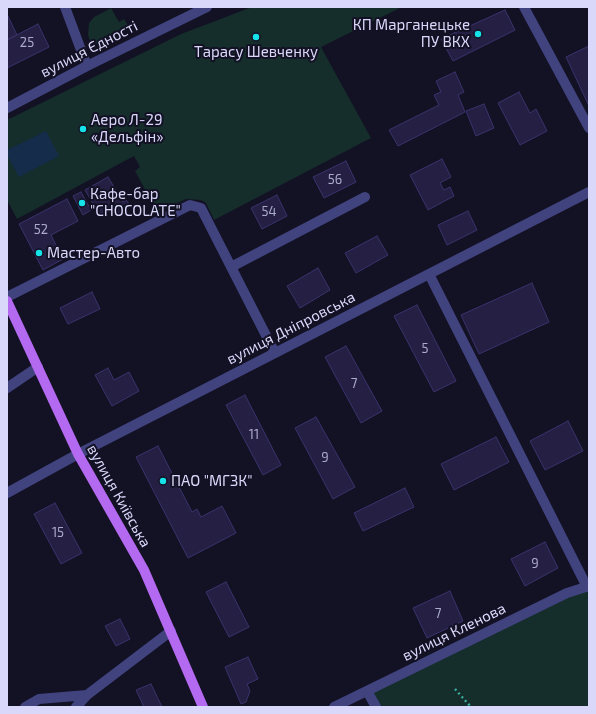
<!DOCTYPE html>
<meta charset="utf-8">
<style>
body{margin:0}
#map{position:relative;width:596px;height:714px;overflow:hidden;background:#131124;font-family:"Exo 2",sans-serif}
canvas{display:block}
.frame{position:absolute;inset:0;border:8px solid #d9d8fb;pointer-events:none}
</style>
<div id="map">
<canvas width="596" height="714"></canvas>
<div class="frame"></div>
</div>
<script>
const c = document.querySelector('canvas').getContext('2d');
c.lineJoin = 'round';
function paint(path, color) {
  c.fillStyle = color;
  c.fill(path, 'evenodd');
}
function toPath(rows) {
  const path = new Path2D();
  for (const r of rows) {
    path.moveTo(r[0], r[1]);
    for (let i = 2; i < r.length; i += 2) path.lineTo(r[i], r[i + 1]);
  }
  return path;
}
function stroke(path, color, width, dash) {
  c.strokeStyle = color;
  c.lineWidth = width;
  c.lineCap = dash ? 'butt' : 'round';
  c.setLineDash(dash || []);
  c.stroke(path);
}
function drawText(font, color, halo, rows, align = 'center') {
  c.font = font + ' "Exo 2",sans-serif';
  c.lineWidth = 4;
  c.setLineDash([]);
  c.textBaseline = 'middle';
  c.strokeStyle = halo;
  c.fillStyle = color;
  for (const [text, x, y, turn = 0] of rows) {
    c.save();
    c.translate(x, y);
    c.rotate((+turn || 0) * Math.PI / 180);
    c.textAlign = isNaN(turn) ? turn : align;
    if (halo) c.strokeText(text, 0, 0);
    c.fillText(text, 0, 0);
    c.restore();
  }
}
paint(toPath([
 [252,7,402,7,321,47,371,138,214,220,206,203,201,200,186,199,157,212,135,171,140,167,134,156,17,219,7,200,7,120,181,34],
 [111,8,119,22,124,19,129,27,91,47,88,34,89,23,94,17],
 [589,586,589,707,376,707,367,691]
]), '#152d2b');
paint(toPath([
 [46,131,59,156,19,177,7,155,7,150]
]), '#152d4a');
const building = toPath([
 [505,10,515,30,453,61,441,39,505,10],
 [7,14,17,35,7,40,7,14],
 [38,24,49,47,7,68,7,40,38,24],
 [589,46,589,106,566,57,589,46],
 [455,72,464,92,458,95,465,112,398,146,389,130,439,105,434,95,441,92,436,81,455,72],
 [519,92,530,113,536,109,547,131,520,145,498,103,519,92],
 [484,104,494,128,476,136,466,111,484,104],
 [442,159,451,177,440,183,444,190,450,187,454,196,428,210,410,175,442,159],
 [346,161,356,182,324,198,313,177,346,161],
 [108,177,123,202,126,200,130,205,113,216,108,209,99,214,85,190,108,177],
 [81,192,91,210,83,215,73,196,81,192],
 [277,195,287,216,262,229,251,208,277,195],
 [67,199,78,221,51,235,63,259,43,270,19,224,67,199],
 [468,211,477,230,447,245,438,225,468,211],
 [377,236,388,255,356,273,345,253,377,236],
 [318,268,330,290,300,308,287,286,318,268],
 [532,283,549,322,479,354,461,315,532,283],
 [92,292,100,309,68,324,60,308,92,292],
 [417,305,456,381,434,392,394,316,417,305],
 [346,346,382,411,361,423,325,357,346,346],
 [108,368,114,380,129,372,139,391,112,406,95,375,108,368],
 [245,395,281,465,263,475,226,405,245,395],
 [316,417,355,487,333,499,295,428,316,417],
 [568,421,583,451,545,470,530,441,568,421],
 [496,437,509,462,454,490,441,464,496,437],
 [158,446,192,512,197,509,201,517,222,506,236,533,188,558,136,457,158,446],
 [405,488,414,507,363,531,354,513,405,488],
 [55,503,82,553,61,564,34,514,55,503],
 [545,542,558,568,525,586,511,559,545,542],
 [226,582,249,627,229,637,206,592,226,582],
 [450,591,463,621,427,638,413,608,450,591],
 [120,619,130,639,116,646,105,626,120,619],
 [248,657,258,679,247,684,250,691,246,702,241,704,225,667,248,657],
 [151,684,162,707,144,707,136,690,151,684]
]);
paint(building, '#241f43');
stroke(building, '#3a336d', 1);
stroke(toPath([
 [455,689,471,707]
]), '#3bac9d', 2.5, [2, 3]);
stroke(toPath([
 [65,7,87,66],
 [524,7,589,128],
 [7,108,87,66,207,7],
 [231,267,365,197],
 [429,274,587,587],
 [7,297,190,205,201,208,275,353],
 [7,388,38,367],
 [7,493,78,454,589,192],
 [367,691,376,707],
 [25,707,39,699,87,695,171,631],
 [76,707,87,695],
 [334,707,567,593,589,586]
]), '#41437f', 10);
stroke(toPath([
 [7,301,78,454,144,570,203,707]
]), '#b469f1', 10);
for (const [x, y, r, color] of [
 [478,34,4,"#16e3e9"],
 [256,37,4,"#16e3e9"],
 [83,129,4,"#16e3e9"],
 [82,203,4,"#16e3e9"],
 [39,253,4,"#16e3e9"],
 [163,481,4,"#16e3e9"]
]) {
  const dot = new Path2D();
  dot.arc(x, y, r, 0, 2 * Math.PI);
  c.fillStyle = color;
  c.fill(dot);
  stroke(dot, '#131124', 1.5);
}
drawText('13px', '#acaacd', null, [
 ["25",27,43],
 ["56",335,180],
 ["54",269,212],
 ["52",41,230],
 ["5",425,349],
 ["7",354,384],
 ["11",254,435],
 ["9",325,458],
 ["15",58,533],
 ["9",535,564],
 ["7",438,614]
]);
drawText('15px', '#d9d8fb', '#131124', [
 ["КП Марганецьке",470,25,"right"],
 ["ПУ ВКХ",470,42,"right"],
 ["Тарасу Шевченку",256,52,"center"],
 ["Аеро Л-29",91,120],
 ["«Дельфін»",91,137],
 ["Кафе-бар",90,194],
 ["\"CHOCOLATE\"",90,211],
 ["Мастер-Авто",47,253],
 ["ПАО \"МГЗК\"",171,481]
], 'left');
drawText('15px', '#d9d8fb', '#131124', [
 ["вулиця Єдності",89,49,-27],
 ["вулиця Дніпровська",291,328,-27],
 ["вулиця Київська",119,496,61],
 ["вулиця Кленова",454,632,-26]
]);
</script>
